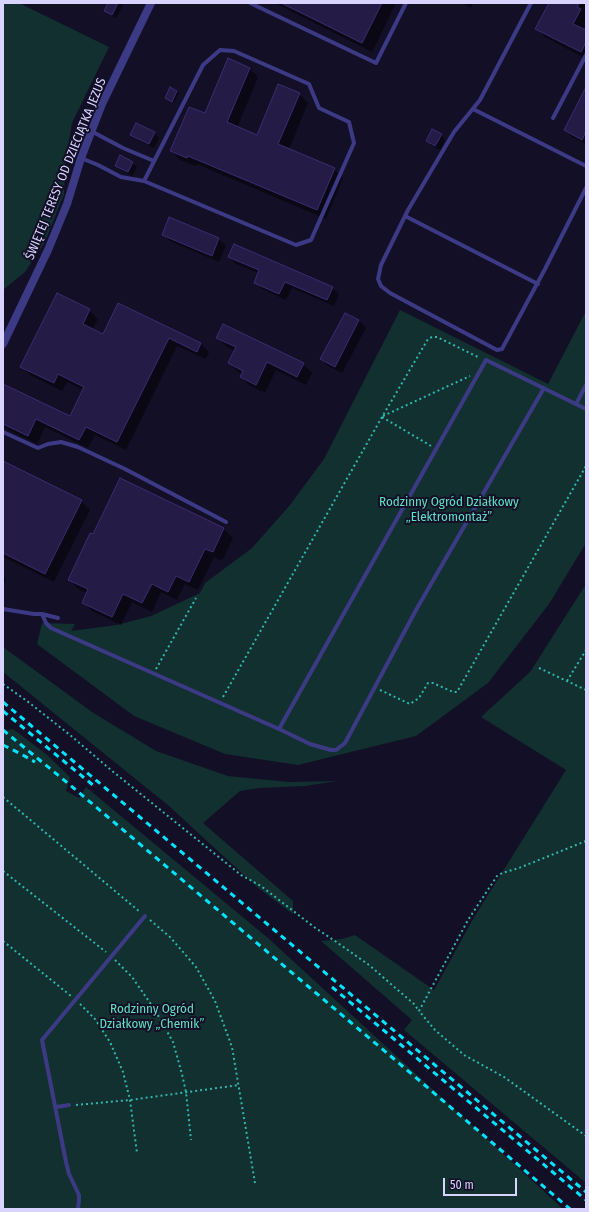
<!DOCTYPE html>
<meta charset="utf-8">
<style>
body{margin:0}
#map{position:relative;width:589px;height:1212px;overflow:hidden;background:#130f26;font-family:"Fira Sans Condensed",sans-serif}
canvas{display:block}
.frame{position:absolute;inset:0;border:4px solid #d9d4ff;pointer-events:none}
.scale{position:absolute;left:443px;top:1178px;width:74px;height:18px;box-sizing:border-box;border:2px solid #d9d4ff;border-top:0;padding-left:5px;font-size:12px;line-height:14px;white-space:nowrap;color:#d9d4ff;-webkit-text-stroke:3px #130f26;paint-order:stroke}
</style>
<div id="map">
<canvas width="589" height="1212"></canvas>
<div class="frame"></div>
<div class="scale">50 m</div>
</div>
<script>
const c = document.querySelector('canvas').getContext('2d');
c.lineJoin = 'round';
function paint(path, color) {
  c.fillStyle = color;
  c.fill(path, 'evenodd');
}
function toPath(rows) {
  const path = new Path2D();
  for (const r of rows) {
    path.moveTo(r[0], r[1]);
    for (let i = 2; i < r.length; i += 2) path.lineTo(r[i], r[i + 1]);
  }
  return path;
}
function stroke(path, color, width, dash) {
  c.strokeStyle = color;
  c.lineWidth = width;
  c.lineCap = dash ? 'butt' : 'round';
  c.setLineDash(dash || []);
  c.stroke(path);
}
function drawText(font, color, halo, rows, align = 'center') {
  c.font = font + ' "Fira Sans Condensed",sans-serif';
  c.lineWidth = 4;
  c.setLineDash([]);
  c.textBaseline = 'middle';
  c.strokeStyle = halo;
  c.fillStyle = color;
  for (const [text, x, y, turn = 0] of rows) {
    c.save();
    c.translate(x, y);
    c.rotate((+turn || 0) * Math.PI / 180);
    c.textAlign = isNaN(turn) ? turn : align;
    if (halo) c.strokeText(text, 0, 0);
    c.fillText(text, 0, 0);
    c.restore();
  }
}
paint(toPath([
 [3,3,19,3,109,47,72,123,65,164,64,194,45,242,25,272,3,290],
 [400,310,548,384,586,311,586,543,549,604,488,683,416,736,298,765,225,754,134,716,37,644,42,623,75,624,71,631,117,625,151,616,200,593,205,583,252,548,290,505,324,459],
 [586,584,586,1183,404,1030,412,1020,321,941,342,939,355,935,434,990,473,919,566,770,481,717,530,672],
 [3,647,92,712,156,751,228,776,289,782,337,781,305,786,259,788,240,791,203,823,293,901,293,914,257,887,169,806,3,672],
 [13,729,46,754,70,777,66,791,79,798,86,787,268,938,563,1209,3,1209,3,731]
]), '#12302f');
paint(toPath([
 [109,3,124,3,116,18,110,15,105,11],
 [275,3,396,3,372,52],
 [462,3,473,3,471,8],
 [550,3,586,3,586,24,583,30,586,31,586,59,545,37,537,29],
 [249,68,258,77,237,128,257,136,299,94,308,103,289,149,334,169,343,178,326,219,197,164,196,166,180,160,171,151],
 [586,89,586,144,572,137,565,130],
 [177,91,179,93,174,103,166,98],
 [154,133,159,138,154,148,136,139,132,134],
 [441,135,445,140,440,150,432,146,427,141],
 [133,163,137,167,132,176,121,170,116,165],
 [169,218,219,239,226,246,219,262,170,241,163,234],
 [229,257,332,288,339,294,334,306,292,288,286,300,262,289,255,282,259,273,236,264],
 [118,304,201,344,209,352,206,359,177,346,126,450,95,435,88,448,45,427,37,444,5,428,3,426,3,385,70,418,84,390,67,382,62,391,30,375,22,367,89,310,98,319,92,330,103,335],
 [345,314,359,321,366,328,342,373,328,366,321,359],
 [224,325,303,364,312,373,306,385,276,370,265,393,249,385,241,377,242,374,238,372,229,363,235,351,226,346,217,337],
 [3,462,81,501,90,510,54,582,3,557],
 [121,479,224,529,233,538,222,561,214,557,198,590,185,584,177,600,161,592,152,612,132,602,121,625,92,611,83,602,87,593,78,589,69,579,93,536],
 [3,575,6,579,3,587]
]), '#0007');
const building = toPath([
 [108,3,118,3,112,15,104,11,108,3],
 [281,3,382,3,362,43,281,3],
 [549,3,579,3,577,7,581,9,573,24,586,30,586,42,581,52,535,29,549,3],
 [228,58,250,68,227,122,257,135,278,84,300,93,278,144,335,168,317,210,188,156,187,158,170,151,189,107,205,113,228,58],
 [170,87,177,91,172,102,165,98,170,87],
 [586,87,586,131,582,140,564,130,586,87],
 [136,123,155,132,149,144,130,135,136,123],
 [432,129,442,134,435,146,426,141,432,129],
 [120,155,133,162,128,172,115,166,120,155],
 [169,217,219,238,212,256,162,235,169,217],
 [234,244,333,287,327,300,285,282,279,294,254,283,259,270,228,257,234,244],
 [57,293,90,309,83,324,103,334,118,303,201,343,197,352,169,338,117,442,86,427,79,440,36,419,28,436,3,424,3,384,70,416,84,387,58,374,54,383,20,367,57,293],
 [345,313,359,320,335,367,320,359,345,313],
 [223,324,304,363,297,377,267,362,256,385,240,377,243,371,228,363,236,347,216,338,223,324],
 [3,461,82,500,45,574,3,553,3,461],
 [120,478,224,528,213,552,205,549,189,582,176,576,168,592,152,584,142,603,123,594,112,617,82,603,88,589,68,580,90,533,93,534,120,478]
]);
paint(building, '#241b47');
stroke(building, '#3b2d73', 1);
stroke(toPath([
 [383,416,470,376],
 [382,417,431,446],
 [539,668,586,690],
 [156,669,196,598],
 [567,681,586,650],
 [3,684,27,701,70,735,111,770,241,875,261,886,314,927,335,941,369,965,414,1004,419,1011],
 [380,690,410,704,419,698,428,683,433,683,453,692,457,692,586,466],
 [223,697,382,417,428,339,432,337,437,337,480,358],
 [3,797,140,912],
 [586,841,519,868,502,873,497,876,468,920,419,1011,435,1030,464,1055,504,1077,586,1136],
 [3,871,106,952],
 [150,920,170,937,196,967,215,1001,232,1047,255,1183],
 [3,941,71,996],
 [115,960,132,977,155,1010,173,1042,182,1074,186,1092,191,1140],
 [80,1004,95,1019,110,1042,123,1072,130,1100,137,1153],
 [76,1105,130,1100,239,1085]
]), '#2fb8b0', 2, [2, 3]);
stroke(toPath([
 [250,3,376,63,406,3],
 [531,3,480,100,454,132,408,210,381,265,378,279,381,286,390,293,497,350,502,349,545,269,586,188],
 [473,109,586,166],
 [553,118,586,55],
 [91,131,123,148,154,161],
 [81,158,98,165,121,177,144,181,296,245,311,240,354,143,349,122,319,108,309,84,234,51,220,50,203,65,144,181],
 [405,216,538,284],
 [576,404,586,385],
 [3,432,38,448,48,444,61,442,78,447,125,469,226,522],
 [3,609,34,614,42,614,46,623,51,628,279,729,310,744,331,750,336,750,345,743,416,610,544,388],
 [42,614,58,618],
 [279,729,486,360,586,409],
 [56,1107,69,1105],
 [78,1209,79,1200,79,1195,69,1174,66,1162,42,1040,145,916]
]), '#3d3a85', 4);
stroke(toPath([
 [3,344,48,250,67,204,81,158,102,104,151,3]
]), '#3d3a85', 8);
stroke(toPath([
 [3,702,586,1192],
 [3,711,94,786],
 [3,730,70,785,407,1070,570,1209],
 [3,745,21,754,35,762],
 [332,987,586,1200]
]), '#00e5ff', 3, [6, 5]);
drawText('13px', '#d9d4ff', '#130f26', [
 ["ŚWIĘTEJ TERESY OD DZIECIĄTKA JEZUS",66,169,-68]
]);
drawText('13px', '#5fe0c0', '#130f26', [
 ["Rodzinny Ogród Działkowy",449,502],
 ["„Elektromontaż”",449,517],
 ["Rodzinny Ogród",152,1009],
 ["Działkowy „Chemik”",152,1024]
]);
</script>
